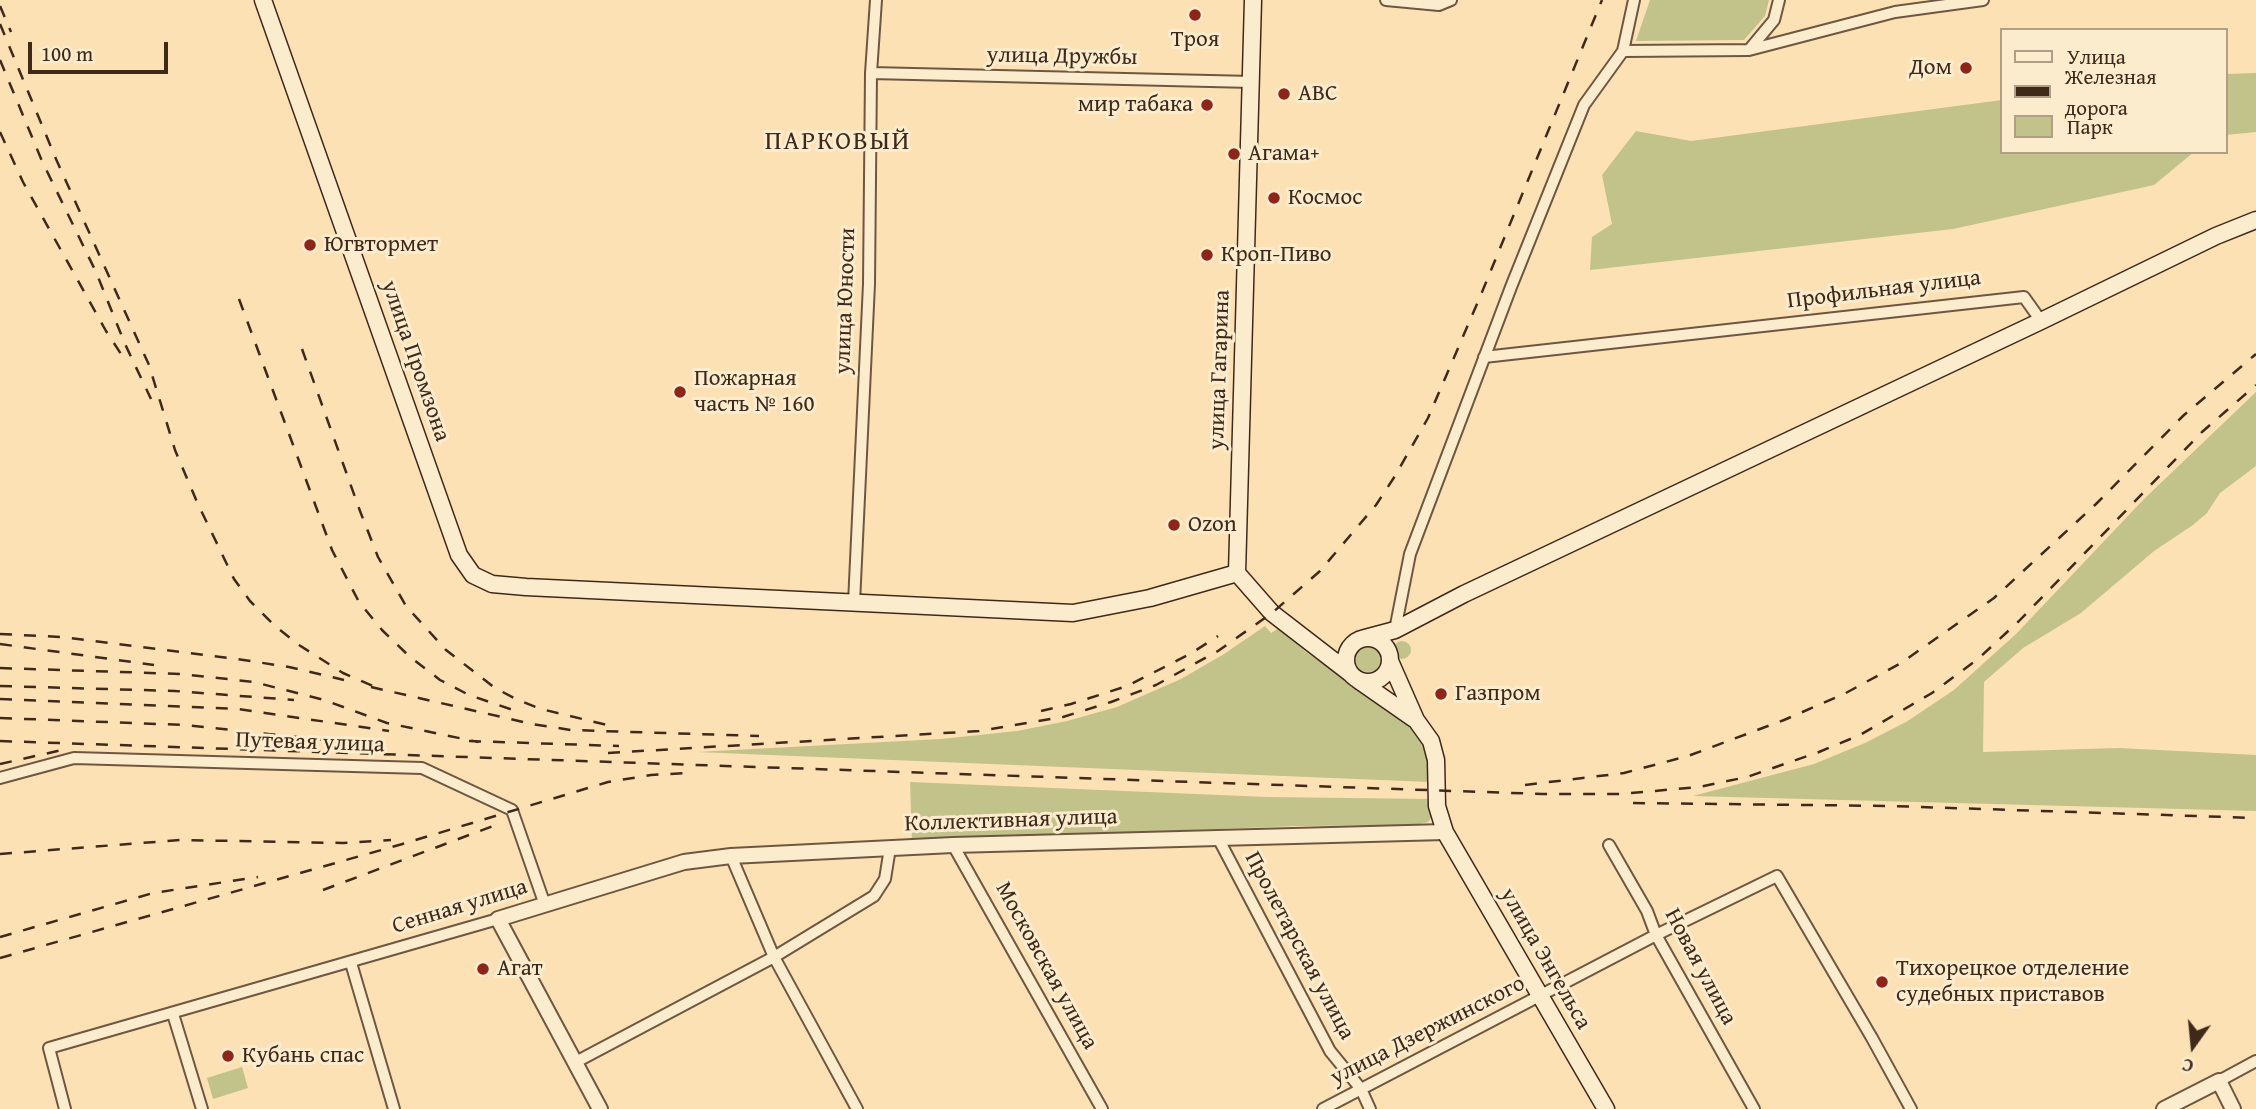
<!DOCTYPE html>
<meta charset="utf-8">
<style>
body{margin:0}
#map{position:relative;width:2256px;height:1109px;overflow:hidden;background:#fbe1b4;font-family:"Gentium Book Plus",serif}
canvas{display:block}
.legend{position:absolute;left:2000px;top:28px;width:228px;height:126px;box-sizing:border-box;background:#fcecce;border:2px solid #b09e86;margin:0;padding:9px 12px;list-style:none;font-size:21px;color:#3f291b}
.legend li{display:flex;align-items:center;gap:14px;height:35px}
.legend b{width:35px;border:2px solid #b09e86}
.north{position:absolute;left:2158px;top:1011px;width:70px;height:70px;-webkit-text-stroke:5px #fcecce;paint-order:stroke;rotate:195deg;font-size:19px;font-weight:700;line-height:28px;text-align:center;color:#3f291b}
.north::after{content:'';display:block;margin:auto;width:24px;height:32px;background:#3f291b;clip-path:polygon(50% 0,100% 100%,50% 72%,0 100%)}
.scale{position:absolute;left:28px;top:42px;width:140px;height:32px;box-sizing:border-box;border:4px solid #3f291b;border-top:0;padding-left:9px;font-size:21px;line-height:24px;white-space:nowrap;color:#3f291b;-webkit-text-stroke:5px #fcecce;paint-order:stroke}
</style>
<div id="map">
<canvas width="2256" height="1109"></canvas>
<ul class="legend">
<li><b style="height:9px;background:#fcecce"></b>Улица</li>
<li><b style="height:9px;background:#3f291b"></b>Железная дорога</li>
<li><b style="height:19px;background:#c2c28b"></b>Парк</li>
</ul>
<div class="north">С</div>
<div class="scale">100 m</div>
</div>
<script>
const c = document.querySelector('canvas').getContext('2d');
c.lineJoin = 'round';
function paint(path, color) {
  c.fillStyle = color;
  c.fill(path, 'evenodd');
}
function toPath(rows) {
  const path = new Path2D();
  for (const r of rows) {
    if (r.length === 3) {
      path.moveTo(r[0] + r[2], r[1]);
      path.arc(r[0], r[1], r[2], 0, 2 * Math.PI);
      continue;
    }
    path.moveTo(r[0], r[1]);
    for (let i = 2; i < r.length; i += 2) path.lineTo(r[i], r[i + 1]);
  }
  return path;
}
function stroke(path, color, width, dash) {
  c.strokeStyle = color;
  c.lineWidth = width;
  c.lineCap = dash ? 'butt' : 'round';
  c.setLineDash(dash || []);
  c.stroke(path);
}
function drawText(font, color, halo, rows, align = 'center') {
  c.font = font + ' "Gentium Book Plus",serif';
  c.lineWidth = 6;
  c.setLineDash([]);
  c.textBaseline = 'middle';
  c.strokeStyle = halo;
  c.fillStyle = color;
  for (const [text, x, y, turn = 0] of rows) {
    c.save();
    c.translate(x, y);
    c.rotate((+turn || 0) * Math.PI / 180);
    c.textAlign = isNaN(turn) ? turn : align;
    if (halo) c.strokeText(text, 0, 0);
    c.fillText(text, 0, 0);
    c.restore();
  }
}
paint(toPath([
 [1650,0,1769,0,1765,16,1744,40,1636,41],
 [2256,73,2256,132,2226,135,2226,74],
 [2002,100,2002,152,2194,152,2154,185,1953,229,1590,270,1592,237,1612,224,1602,175,1636,131,1691,141],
 [2256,392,2256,466,2220,493,2207,513,2193,525,2154,551,2081,613,2023,648,1984,682,1983,752,2119,748,2256,755,2256,811,1693,796,1814,764,1865,743,1906,722,1954,690,2016,634,2144,499],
 [1265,626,1271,633,1279,628,1306,652,1387,708,1415,731,1430,761,1430,782,697,752,941,739,1017,731,1067,721,1117,707,1181,679,1224,654],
 [1402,650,9],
 [1368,659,13],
 [910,782,1267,797,1430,799,1432,817,1428,822,1415,825,1296,826,912,841],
 [242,1067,248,1088,213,1099,207,1078]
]), '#c2c28b');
const minor = toPath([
 [1386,0,1439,5,1451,0],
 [1749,50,1774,20,1779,0],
 [1623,51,1749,50,1895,12,1983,0],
 [871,73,1252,82],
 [1484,357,2024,297,2041,321],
 [854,603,869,284,871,73,876,0],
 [1395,630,1410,554,1511,287,1584,105,1623,51,1634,0],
 [0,778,74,758,422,768,512,810,545,905],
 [1217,836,1330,1051,1361,1089,1370,1109],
 [953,845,1102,1109],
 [1609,845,1647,911,1656,935,1754,1109],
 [731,856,774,957,857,1109],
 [351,963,394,1109],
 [173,1014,202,1109],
 [574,1063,774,957,874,896,885,879,890,848],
 [2219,1081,2256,1061],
 [65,1109,49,1048,498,919],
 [1323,1109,1656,935,1777,876,1872,1038,1911,1109]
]);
const tertiary = toPath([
 [600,1109,498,919,684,862,731,856,953,845,1445,832],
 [2164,1109,2219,1081,2233,1109]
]);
const secondary = toPath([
 [263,0,459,555,473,575,492,584,526,587,1073,613,1150,598,1237,573],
 [1237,573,1253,0],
 [1237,573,1272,613,1351,674],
 [1368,660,22],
 [1365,638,1395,630,1464,594,2041,321,2216,236,2256,220],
 [1390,661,1416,720,1431,741,1436,760,1437,806,1445,832,1606,1109],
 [1358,680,1414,719]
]);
stroke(minor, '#6e5741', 14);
stroke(tertiary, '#6e5741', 18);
stroke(secondary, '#3f291b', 19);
stroke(minor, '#fcecce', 10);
stroke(tertiary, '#fcecce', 14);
stroke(secondary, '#fcecce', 16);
stroke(toPath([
 [0,6,11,32],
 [0,24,56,159,149,365,175,450,197,502,234,579,250,601,275,626,299,645,343,673,380,689],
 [0,60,42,161,96,272,125,344,151,399],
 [0,132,23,182,106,331,123,357],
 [239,299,332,550,359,602,382,630,409,656,440,680,469,695,513,710],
 [302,349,360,511,378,557,406,606,446,650,495,688,518,700,541,709,607,725],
 [0,634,61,637,237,659,289,667,344,680],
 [0,644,154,665],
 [0,668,181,674,254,682,324,700,387,723,478,742],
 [0,686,175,691,294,700],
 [371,687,532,724,571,730,759,736],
 [0,699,238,709,389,731],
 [1041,711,1071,704,1127,686,1190,654,1218,636],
 [0,718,185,725,379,746],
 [0,741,1542,794,1620,794,1699,787,1747,777,1819,752,1860,735,1932,693,1978,659,2019,621,2202,432,2256,385],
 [469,741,619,746],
 [608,753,979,731,1063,717,1111,702,1156,685,1218,651,1272,613,1320,571,1376,505,1395,476,1428,418,1480,297,1602,0],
 [0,764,62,750],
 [1525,785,1624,773,1688,756,1784,720,1844,694,1901,663,1994,598,2096,504,2184,415,2256,354],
 [1633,803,1891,806,2256,818],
 [0,854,180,840,343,843,391,840],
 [323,890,493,826],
 [0,937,153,893,258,877],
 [0,958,399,845,608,782,651,775,688,773]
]), '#3f291b', 2.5, [12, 12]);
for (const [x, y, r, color] of [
 [1195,15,7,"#8f2418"],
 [1966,68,7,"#8f2418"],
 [1284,94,7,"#8f2418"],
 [1207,105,7,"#8f2418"],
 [1234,154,7,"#8f2418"],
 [1274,198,7,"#8f2418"],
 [310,245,7,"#8f2418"],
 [1207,255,7,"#8f2418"],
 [680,392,7,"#8f2418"],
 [1174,525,7,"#8f2418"],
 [1441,694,7,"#8f2418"],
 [483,969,7,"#8f2418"],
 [1882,982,7,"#8f2418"],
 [228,1056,7,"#8f2418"]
]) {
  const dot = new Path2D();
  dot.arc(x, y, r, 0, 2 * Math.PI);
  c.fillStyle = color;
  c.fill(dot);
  stroke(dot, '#fcecce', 2.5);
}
drawText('23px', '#3f291b', '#fcecce', [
 ["Троя",1195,40,"center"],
 ["Дом",1952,68,"right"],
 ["ABC",1298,94],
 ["мир табака",1193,105,"right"],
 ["Агама+",1248,154],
 ["Космос",1288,198],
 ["Югвтормет",324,245],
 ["Кроп-Пиво",1221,255],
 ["Пожарная",694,379],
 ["часть № 160",694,405],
 ["Ozon",1188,525],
 ["Газпром",1455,694],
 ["Агат",497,969],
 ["Тихорецкое отделение",1896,969],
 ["судебных приставов",1896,995],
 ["Кубань спас",242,1056]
], 'left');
drawText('23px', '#3f291b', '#fcecce', [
 ["улица Дружбы",1062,57,1],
 ["Профильная улица",1884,290,-7],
 ["улица Юности",846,301,-88],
 ["улица Промзона",415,361,71],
 ["улица Гагарина",1220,370,-88],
 ["Путевая улица",310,743,2],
 ["Коллективная улица",1011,821,-2],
 ["Сенная улица",460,907,-17],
 ["Пролетарская улица",1299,946,62],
 ["улица Энгельса",1545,959,60],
 ["Московская улица",1046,966,61],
 ["Новая улица",1700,967,62],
 ["улица Дзержинского",1428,1031,-27]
]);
c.letterSpacing = '2px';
drawText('26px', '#3f291b', '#fcecce', [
 ["ПАРКОВЫЙ",838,142]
]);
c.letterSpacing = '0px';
</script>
